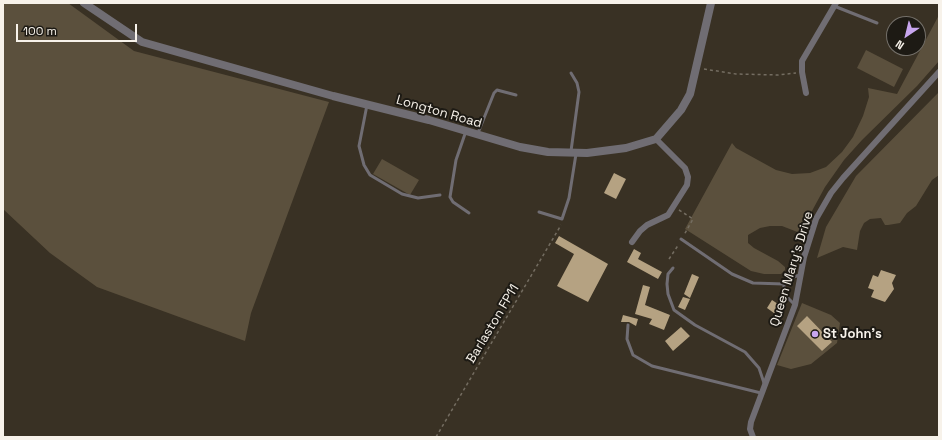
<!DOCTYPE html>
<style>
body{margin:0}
#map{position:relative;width:942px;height:440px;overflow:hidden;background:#393124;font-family:"Space Grotesk",sans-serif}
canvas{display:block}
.frame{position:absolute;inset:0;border:4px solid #f7f2ea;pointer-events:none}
.north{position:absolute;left:886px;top:16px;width:40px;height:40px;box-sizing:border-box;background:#1d1a14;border:1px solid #74706a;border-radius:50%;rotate:215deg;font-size:11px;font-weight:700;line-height:16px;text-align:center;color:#f7f2ea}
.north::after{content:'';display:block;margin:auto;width:14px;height:18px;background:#c8a6ef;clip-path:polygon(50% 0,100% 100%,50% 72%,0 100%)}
.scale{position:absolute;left:16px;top:24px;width:121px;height:18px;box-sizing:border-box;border:2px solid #f7f2ea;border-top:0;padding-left:5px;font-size:12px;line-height:14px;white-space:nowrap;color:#f7f2ea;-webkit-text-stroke:3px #1d1a14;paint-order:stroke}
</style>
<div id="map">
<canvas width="942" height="440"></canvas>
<div class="frame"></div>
<div class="north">N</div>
<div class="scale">100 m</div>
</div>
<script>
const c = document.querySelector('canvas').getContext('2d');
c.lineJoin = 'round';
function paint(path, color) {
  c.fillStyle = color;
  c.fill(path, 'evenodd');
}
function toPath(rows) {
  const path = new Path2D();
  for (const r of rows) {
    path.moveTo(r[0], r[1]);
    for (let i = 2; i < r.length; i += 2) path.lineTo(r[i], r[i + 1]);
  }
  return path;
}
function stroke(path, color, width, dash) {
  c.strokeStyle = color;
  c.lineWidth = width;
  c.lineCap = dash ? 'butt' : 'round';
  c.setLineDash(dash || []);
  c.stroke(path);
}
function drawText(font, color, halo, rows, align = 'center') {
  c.font = font + ' "Space Grotesk",sans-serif';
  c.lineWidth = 4;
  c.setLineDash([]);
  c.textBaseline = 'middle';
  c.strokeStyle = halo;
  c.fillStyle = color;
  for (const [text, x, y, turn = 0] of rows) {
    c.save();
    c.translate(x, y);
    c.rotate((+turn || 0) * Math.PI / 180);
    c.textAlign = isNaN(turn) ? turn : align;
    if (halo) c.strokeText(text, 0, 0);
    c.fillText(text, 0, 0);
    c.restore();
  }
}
paint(toPath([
 [3,3,68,3,134,51,329,102,251,313,245,341,97,287,50,253,3,209],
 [939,15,939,61,917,86,862,140,844,160,825,187,800,233,782,226,770,226,760,228,748,235,748,243,754,248,778,261,785,267,785,270,781,274,764,274,751,271,685,229,732,143,736,148,776,170,792,174,810,173,826,167,842,152,853,137,863,116,869,97,868,88,897,94],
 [866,50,903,69,894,87,857,68],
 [939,92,939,175,932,180,916,206,907,213,900,223,888,225,885,225,881,218,870,219,864,223,860,231,857,250,843,247,817,258,826,227,856,176],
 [382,159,419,180,410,195,373,174],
 [802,303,831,315,840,323,837,343,811,364,791,369,777,365]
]), '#5b503d');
paint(toPath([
 [614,173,626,179,616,199,604,193],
 [559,236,608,264,588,302,557,286,574,254,555,243],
 [634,249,641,253,638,259,662,272,658,279,627,262],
 [881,270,896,275,892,283,894,289,885,302,871,297,874,290,868,288,873,275,878,277],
 [692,274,699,277,690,298,684,294],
 [643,285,650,287,645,305,670,315,664,330,649,324,652,319,635,314],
 [683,297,690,299,685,310,678,307],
 [772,300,784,308,778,316,767,308],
 [623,315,638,319,636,326,629,322,621,322],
 [807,316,832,342,822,351,797,326],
 [681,327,690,336,673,351,665,341]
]), '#b5a282');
stroke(toPath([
 [704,69,736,74,778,75,796,73],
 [679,210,693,219,684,235],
 [669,259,679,244],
 [436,437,561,225]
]), '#746d61', 1.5, [3, 3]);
stroke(toPath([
 [834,6,877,23],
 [571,73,577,83,579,92,571,151],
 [367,105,359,146,364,165,370,175,402,194,418,198,440,195],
 [466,131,456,160,450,197,453,202,469,213],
 [478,133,494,93,497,90,516,95],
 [539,212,562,219,569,198,576,154],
 [681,239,732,274,753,283,784,284],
 [673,268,668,274,667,284,668,294,674,310,695,325,745,352,759,368,764,383],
 [795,305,784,294,784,284,790,278,800,275],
 [628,325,627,339,633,355,652,366,761,393]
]), '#706d73', 3);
stroke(toPath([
 [806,93,802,72,802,61,836,3],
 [632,242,640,231,647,225,668,215,687,185,688,177,685,168,656,139],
 [753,437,750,429,751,422,795,305,804,257,816,219,831,193,843,178,939,72]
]), '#706d73', 6);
stroke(toPath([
 [84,3,142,42,333,96,429,120,520,147,548,152,587,153,626,148,656,139,681,110,690,94,711,3]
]), '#706d73', 8);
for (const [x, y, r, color] of [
 [815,334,4,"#c8a6ef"]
]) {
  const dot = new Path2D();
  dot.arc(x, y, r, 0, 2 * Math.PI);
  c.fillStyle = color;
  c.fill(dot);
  stroke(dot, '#1d1a14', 1.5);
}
drawText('13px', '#f7f2ea', '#1d1a14', [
 ["Longton Road",439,112,16],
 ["Queen Mary's Drive",792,269,-73],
 ["Barlaston FP11",493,324,-59]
]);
drawText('bold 13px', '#f7f2ea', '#1d1a14', [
 ["St John's",823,334]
], 'left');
</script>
